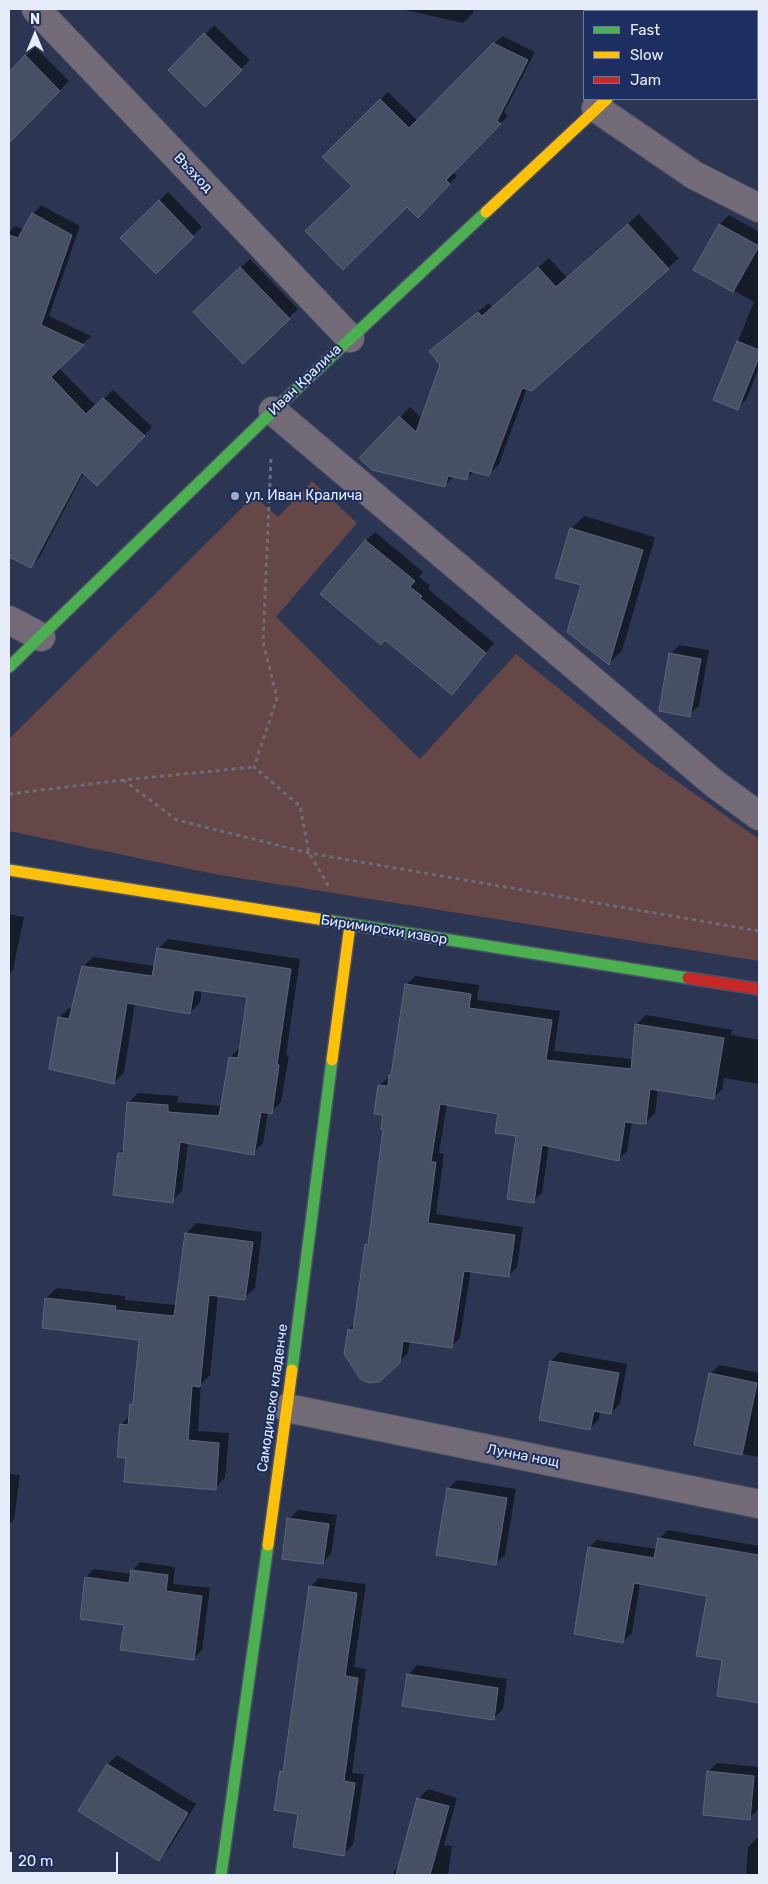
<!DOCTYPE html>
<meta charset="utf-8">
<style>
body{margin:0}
#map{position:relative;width:768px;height:1884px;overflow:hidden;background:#2c3652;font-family:Rubik,sans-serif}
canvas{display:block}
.frame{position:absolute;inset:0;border:10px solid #e6ecf9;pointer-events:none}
.legend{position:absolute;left:583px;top:10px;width:175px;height:90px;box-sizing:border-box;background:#1d2e61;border:1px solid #6d7a9e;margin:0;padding:6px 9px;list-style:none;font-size:15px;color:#e6ecf9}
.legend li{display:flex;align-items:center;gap:10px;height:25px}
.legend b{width:25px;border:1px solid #6d7a9e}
.north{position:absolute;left:10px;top:10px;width:50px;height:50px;-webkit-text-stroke:4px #1d2e61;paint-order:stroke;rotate:0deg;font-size:14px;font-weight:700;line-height:20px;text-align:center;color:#e6ecf9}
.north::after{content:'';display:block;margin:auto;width:18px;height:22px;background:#e6ecf9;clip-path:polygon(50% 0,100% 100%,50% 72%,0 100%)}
.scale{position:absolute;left:10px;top:1852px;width:108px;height:22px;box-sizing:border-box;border:2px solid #e6ecf9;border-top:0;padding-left:6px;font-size:15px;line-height:18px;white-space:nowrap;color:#e6ecf9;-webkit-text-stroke:4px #1d2e61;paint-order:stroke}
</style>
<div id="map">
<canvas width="768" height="1884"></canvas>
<div class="frame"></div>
<ul class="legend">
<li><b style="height:6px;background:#4caf50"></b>Fast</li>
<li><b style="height:6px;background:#ffc107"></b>Slow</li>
<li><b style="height:6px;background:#c62828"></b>Jam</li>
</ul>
<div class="north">N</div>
<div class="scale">20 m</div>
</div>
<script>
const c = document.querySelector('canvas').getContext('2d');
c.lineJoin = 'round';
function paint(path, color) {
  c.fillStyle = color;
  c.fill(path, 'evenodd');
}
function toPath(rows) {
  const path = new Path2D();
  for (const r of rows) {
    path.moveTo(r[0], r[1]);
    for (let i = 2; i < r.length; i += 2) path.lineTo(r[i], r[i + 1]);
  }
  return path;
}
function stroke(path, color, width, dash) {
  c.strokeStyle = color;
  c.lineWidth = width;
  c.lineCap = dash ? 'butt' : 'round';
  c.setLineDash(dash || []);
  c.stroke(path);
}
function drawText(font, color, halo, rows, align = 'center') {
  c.font = font + ' Rubik,sans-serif';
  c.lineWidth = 4;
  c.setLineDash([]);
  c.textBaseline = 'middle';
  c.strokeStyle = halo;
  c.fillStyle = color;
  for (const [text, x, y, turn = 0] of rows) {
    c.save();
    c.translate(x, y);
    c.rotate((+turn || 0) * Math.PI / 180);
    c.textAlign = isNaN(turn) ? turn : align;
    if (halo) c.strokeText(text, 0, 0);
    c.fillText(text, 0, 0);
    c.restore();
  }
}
paint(toPath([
 [312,481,357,523,276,617,420,759,516,654,651,763,759,839,759,961,214,874,9,831,9,739,254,496,278,517]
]), '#654747');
paint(toPath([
 [401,9,474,9,473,13,463,23],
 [214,25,250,60,205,105,170,70],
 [502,36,535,52,504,112,508,116,453,172,457,176,426,209,407,205,354,186,324,157,388,92,418,121],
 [35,47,69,81,20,130,9,118,9,73],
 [168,192,202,227,156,272,122,238],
 [41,205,80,226,49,316,91,336,59,368,96,406,113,390,152,427,106,476,84,472,39,558,30,567,9,555,9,488,21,466,9,458,9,331,20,308,9,304,9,232,15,226,24,229,33,214],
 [639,214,679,258,532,390,527,388,499,464,489,474,474,471,467,478,454,476,444,486,360,458,410,407,422,419,442,365,430,351,441,341,489,303,492,307,549,258,567,278],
 [729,215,759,232,759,368,746,400,737,409,714,399,754,302,695,269,720,224],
 [250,259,298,309,243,363,194,312],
 [584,516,655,537,622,651,609,663,582,584,571,529],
 [375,532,423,572,419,577,430,586,428,589,494,643,461,684,366,541],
 [680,645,709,650,699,706,689,715,670,654],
 [9,914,24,917,13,970,9,974],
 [168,939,300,959,286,1055,289,1055,281,1102,271,1112,268,1112,263,1143,253,1153,188,1143,182,1191,172,1201,119,1153,124,1148,128,1103,138,1093,178,1096,177,1102,222,1106,230,1057,241,1047,248,996,202,990,200,1002,190,1013,135,1003,124,1073,113,1083,59,1018,69,1008,73,1009,83,967,93,957,155,966,158,949],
 [415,976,479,985,477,1000,560,1011,554,1051,633,1059,637,1024,646,1015,732,1030,731,1035,759,1040,759,1084,724,1078,722,1089,713,1098,658,1089,655,1114,646,1122,632,1121,627,1151,618,1160,549,1145,542,1193,533,1201,518,1135,499,1113,447,1104,439,1153,444,1154,436,1214,523,1227,517,1267,509,1276,471,1270,460,1338,451,1347,410,1341,408,1353,399,1362,349,1329,355,1323,366,1245,369,1242,385,1128,384,1114,375,1113,380,1085,392,1074,406,985],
 [196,1223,262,1232,255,1288,244,1298,218,1295,210,1375,201,1384,198,1431,229,1433,225,1478,215,1488,127,1457,121,1425,130,1415,131,1404,134,1401,141,1339,46,1298,57,1288,125,1296,125,1300,176,1305,186,1234],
 [560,1352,627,1364,620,1404,611,1413,600,1411,599,1419,590,1428,551,1361],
 [719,1365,759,1373,759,1457,695,1444,710,1374],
 [9,1474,20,1475,14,1519,9,1525],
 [457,1480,516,1489,505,1555,495,1564,448,1489],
 [298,1510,337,1515,331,1554,322,1563,289,1519],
 [668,1530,759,1546,759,1702,718,1695,724,1659,708,1595,640,1583,632,1633,623,1641,589,1548,597,1540,657,1549,659,1539],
 [140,1562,175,1567,173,1584,210,1588,202,1650,194,1658,125,1624,81,1618,86,1577,94,1569,132,1574,132,1571],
 [319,1578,366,1584,354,1667,366,1669,352,1773,364,1774,353,1845,343,1854,299,1813,282,1772,284,1769,310,1587],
 [417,1665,507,1679,503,1709,494,1718,408,1675],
 [117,1755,196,1804,168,1850,159,1859,80,1811,108,1764],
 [717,1763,759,1767,759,1809,749,1818,708,1772],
 [428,1789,457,1798,444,1845,452,1846,448,1875,393,1875,394,1871,400,1865,419,1798],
 [757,1838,759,1838,759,1875,746,1875,748,1847]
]), '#0007');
const building = toPath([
 [204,33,242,70,205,107,168,70,204,33],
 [493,43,528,60,497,121,501,124,446,180,450,184,418,218,407,207,343,270,305,231,352,186,322,157,380,99,409,128,493,43],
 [25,55,60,91,9,143,9,72,25,55],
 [159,200,194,237,156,274,120,238,159,200],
 [32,213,72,235,41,325,84,345,51,377,86,414,103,398,145,436,97,486,82,472,31,568,9,557,9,235,18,238,32,213],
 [628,224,669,269,532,391,522,388,489,476,469,471,467,480,448,476,445,487,372,470,359,458,399,416,416,432,440,365,429,351,478,312,482,316,538,267,556,287,628,224],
 [719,224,759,246,733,292,693,270,719,224],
 [240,267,290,319,243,364,193,312,240,267],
 [737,341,759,350,759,357,738,410,713,400,737,341],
 [570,528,643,550,609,665,567,632,581,585,555,578,570,528],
 [365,540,415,581,410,587,422,596,420,598,486,653,452,695,385,640,381,645,320,594,365,540],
 [669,653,701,659,690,717,659,711,669,653],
 [157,948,291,969,277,1064,279,1065,272,1114,261,1112,254,1155,180,1142,173,1203,113,1195,118,1153,123,1153,127,1102,168,1105,168,1112,219,1116,229,1057,238,1058,247,997,194,990,190,1014,127,1003,114,1084,49,1069,58,1017,69,1019,82,966,152,976,157,948],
 [405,984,471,994,469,1008,552,1020,546,1060,631,1069,635,1024,724,1038,714,1099,650,1089,646,1124,625,1122,619,1161,542,1145,534,1203,507,1199,516,1136,495,1133,498,1114,440,1104,431,1162,436,1162,428,1223,515,1235,509,1277,464,1271,452,1348,403,1341,400,1363,379,1382,369,1383,360,1379,344,1354,348,1329,353,1330,365,1244,368,1245,383,1130,381,1129,383,1115,374,1114,378,1085,388,1086,389,1075,391,1075,405,984],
 [185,1233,253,1242,245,1300,209,1295,200,1387,192,1386,188,1440,219,1443,216,1490,124,1482,126,1458,117,1457,120,1424,128,1425,130,1404,133,1404,139,1340,42,1328,45,1298,116,1306,115,1310,174,1316,185,1233],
 [550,1361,619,1373,611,1414,594,1411,590,1430,539,1420,550,1361],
 [709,1373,757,1383,742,1455,694,1445,709,1373],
 [447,1488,507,1498,496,1565,436,1555,447,1488],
 [287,1518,329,1524,323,1564,282,1559,287,1518],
 [658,1538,759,1555,759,1703,717,1696,722,1660,696,1656,707,1596,634,1583,623,1643,574,1634,588,1547,654,1558,658,1538],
 [131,1570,168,1575,166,1591,202,1596,194,1660,120,1650,124,1625,80,1619,85,1577,129,1583,131,1570],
 [309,1586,357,1593,345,1676,358,1678,344,1781,355,1783,344,1856,293,1847,298,1814,274,1810,280,1771,283,1772,309,1586],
 [407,1674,498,1688,494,1720,402,1706,407,1674],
 [107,1764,188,1813,159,1861,78,1811,107,1764],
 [707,1771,754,1776,750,1820,703,1815,707,1771],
 [417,1798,449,1806,430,1875,396,1875,417,1798]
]);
paint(building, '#474f64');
stroke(building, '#5c657d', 1);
const street = toPath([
 [36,9,350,338],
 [704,11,707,9],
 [596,108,694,175,759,208],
 [273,411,715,784,759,816],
 [9,620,41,637],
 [287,1408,759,1504]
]);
const fast = toPath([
 [9,667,273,411,486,212],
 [331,921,688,978],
 [292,1370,332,1060],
 [221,1875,268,1545]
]);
const slow = toPath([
 [486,212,607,99],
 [9,870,331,921],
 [332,1060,350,925],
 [268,1545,292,1370]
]);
const jam = toPath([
 [688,978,759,989]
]);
stroke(street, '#495166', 30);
stroke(fast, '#495166', 14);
stroke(slow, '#495166', 14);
stroke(jam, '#495166', 14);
stroke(toPath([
 [271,459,263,642,277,698,254,767,300,806,309,853,329,887],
 [123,780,177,820,309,853,759,931],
 [9,794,123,780,254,767]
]), '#6d6a79', 3, [4, 4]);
stroke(street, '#736b78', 28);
stroke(fast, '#4caf50', 11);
stroke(slow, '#ffc107', 11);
stroke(jam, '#c62828', 11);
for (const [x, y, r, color] of [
 [235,496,5,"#a5acbf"]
]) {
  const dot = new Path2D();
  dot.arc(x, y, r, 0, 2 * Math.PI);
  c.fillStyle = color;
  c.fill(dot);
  stroke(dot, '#1d2e61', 2);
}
drawText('14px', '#e6ecf9', '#1d2e61', [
 ["Възход",193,173,46],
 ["Иван Кралича",305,380,-44],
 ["Биримирски извор",384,930,9],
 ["Самодивско кладенче",273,1398,-82],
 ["Лунна нощ",523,1456,11]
]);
drawText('14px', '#e6ecf9', '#1d2e61', [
 ["ул. Иван Кралича",245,496]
], 'left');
</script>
